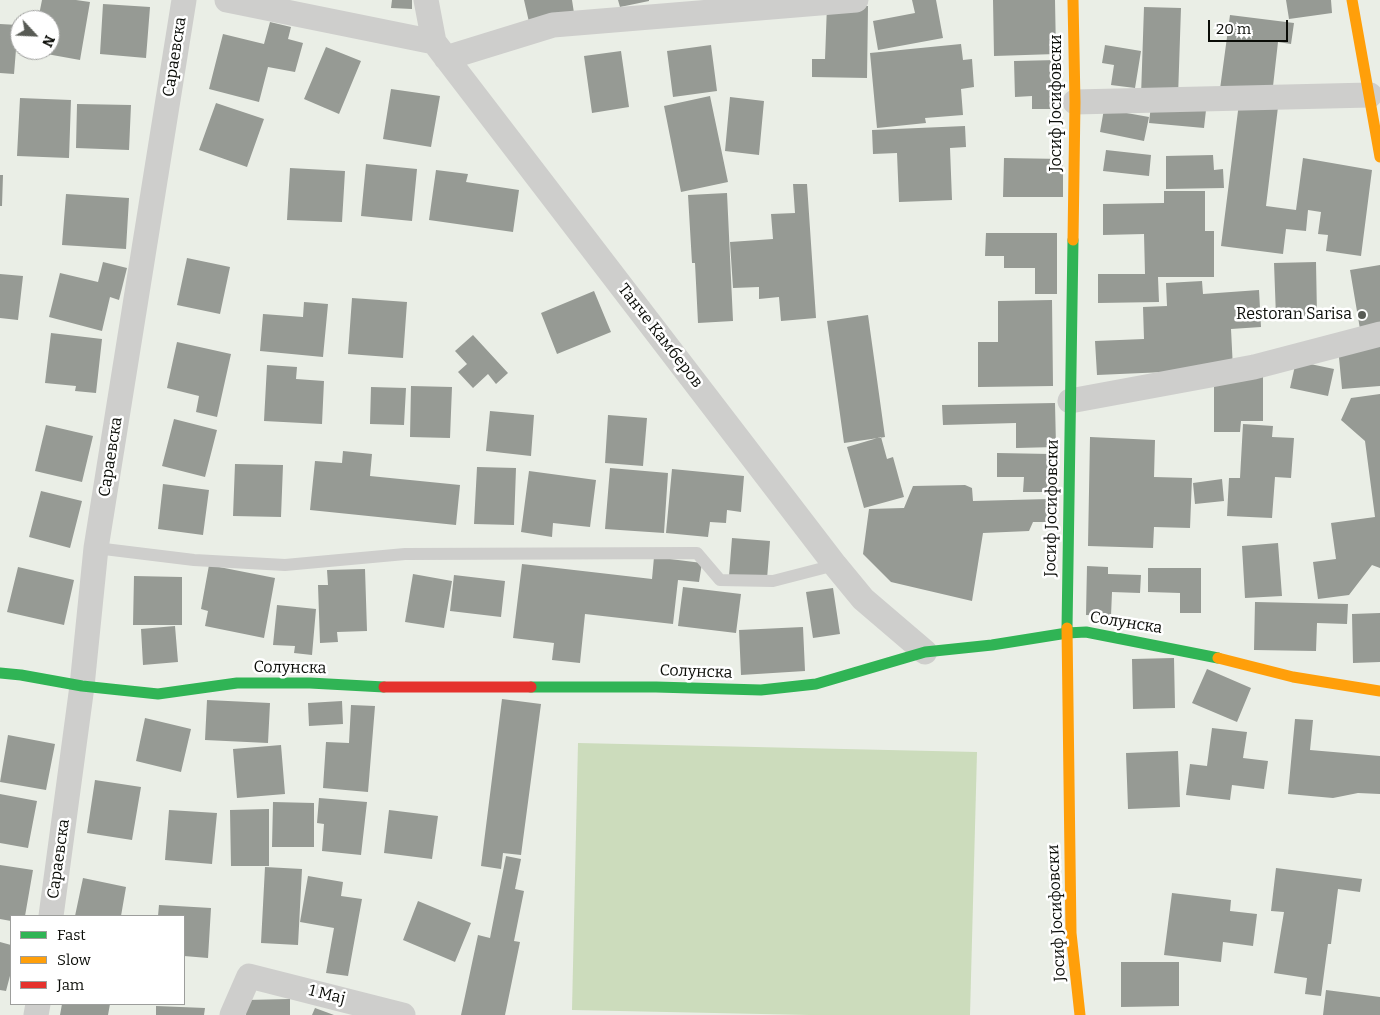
<!DOCTYPE html>
<meta charset="utf-8">
<style>
body{margin:0}
#map{position:relative;width:1380px;height:1015px;overflow:hidden;background:#eaeee6;font-family:Bitter,serif}
canvas{display:block}
.legend{position:absolute;left:10px;top:915px;width:175px;height:90px;box-sizing:border-box;background:#fff;border:1px solid #9d9e9c;margin:0;padding:6px 9px;list-style:none;font-size:15px;color:#0a0c07}
.legend li{display:flex;align-items:center;gap:10px;height:25px}
.legend b{width:25px;border:1px solid #9d9e9c}
.north{position:absolute;left:10px;top:10px;width:50px;height:50px;box-sizing:border-box;background:#fff;border:1px solid #9d9e9c;border-radius:50%;rotate:115deg;font-size:14px;font-weight:700;line-height:20px;text-align:center;color:#0a0c07}
.north::after{content:'';display:block;margin:auto;width:18px;height:22px;background:#585b55;clip-path:polygon(50% 0,100% 100%,50% 72%,0 100%)}
.scale{position:absolute;left:1208px;top:20px;width:80px;height:22px;box-sizing:border-box;border:2px solid #0a0c07;border-top:0;padding-left:6px;font-size:15px;line-height:18px;white-space:nowrap;color:#0a0c07;-webkit-text-stroke:4px #fff;paint-order:stroke}
</style>
<div id="map">
<canvas width="1380" height="1015"></canvas>
<ul class="legend">
<li><b style="height:6px;background:#30b455"></b>Fast</li>
<li><b style="height:6px;background:#ff9f0a"></b>Slow</li>
<li><b style="height:6px;background:#e5322d"></b>Jam</li>
</ul>
<div class="north">N</div>
<div class="scale">20 m</div>
</div>
<script>
const c = document.querySelector('canvas').getContext('2d');
c.lineJoin = 'round';
function paint(path, color) {
  c.fillStyle = color;
  c.fill(path, 'evenodd');
}
function toPath(rows) {
  const path = new Path2D();
  for (const r of rows) {
    path.moveTo(r[0], r[1]);
    for (let i = 2; i < r.length; i += 2) path.lineTo(r[i], r[i + 1]);
  }
  return path;
}
function stroke(path, color, width, dash) {
  c.strokeStyle = color;
  c.lineWidth = width;
  c.lineCap = dash ? 'butt' : 'round';
  c.setLineDash(dash || []);
  c.stroke(path);
}
function drawText(font, color, halo, rows, align = 'center') {
  c.font = font + ' Bitter,serif';
  c.lineWidth = 5;
  c.setLineDash([]);
  c.textBaseline = 'middle';
  c.strokeStyle = halo;
  c.fillStyle = color;
  for (const [text, x, y, turn = 0] of rows) {
    c.save();
    c.translate(x, y);
    c.rotate((+turn || 0) * Math.PI / 180);
    c.textAlign = isNaN(turn) ? turn : align;
    if (halo) c.strokeText(text, 0, 0);
    c.fillText(text, 0, 0);
    c.restore();
  }
}
paint(toPath([
 [578,743,977,752,970,1015,809,1015,572,1010]
]), '#ccdcbc');
paint(toPath([
 [42,0,76,0,90,2,80,60,30,51,50,50,50,20,38,20],
 [392,0,412,0,412,9,391,8],
 [524,0,572,0,574,13,529,22],
 [618,0,649,0,649,1,620,7],
 [912,0,936,0,943,38,878,50,873,21,915,13],
 [993,0,1055,0,1056,54,994,56],
 [1286,0,1331,0,1332,13,1289,19],
 [103,4,150,7,146,58,100,54],
 [827,5,868,6,867,78,812,77,812,59,825,59],
 [1144,7,1181,8,1178,97,1141,96],
 [1230,15,1294,23,1291,44,1278,42,1272,95,1220,89],
 [270,22,291,27,288,39,303,43,295,72,268,67,259,102,209,89,223,34,264,44],
 [0,24,18,25,14,74,0,73],
 [961,44,963,60,972,59,974,87,961,89,963,115,925,118,926,123,877,128,870,53],
 [711,45,717,91,673,97,667,51],
 [1105,45,1141,51,1135,88,1111,85,1114,65,1102,63],
 [326,47,361,61,339,114,304,99],
 [621,51,629,107,592,113,584,56],
 [1057,60,1059,109,1032,109,1032,96,1015,97,1014,61],
 [391,89,440,96,431,147,383,139],
 [710,96,728,182,681,192,664,106],
 [730,97,764,101,759,155,725,151],
 [20,98,71,100,69,158,17,156],
 [216,103,264,119,247,167,199,150],
 [1239,103,1278,107,1266,206,1296,210,1303,158,1372,170,1361,256,1326,251,1328,235,1318,234,1321,212,1308,210,1306,231,1286,229,1283,254,1221,246],
 [77,104,131,105,129,150,76,148],
 [1151,105,1206,110,1204,128,1149,123],
 [1104,109,1149,117,1144,141,1100,132],
 [965,126,966,147,950,148,952,200,899,202,897,153,873,154,872,130],
 [1106,150,1151,155,1149,176,1103,171],
 [1213,155,1214,170,1223,169,1224,188,1166,189,1166,156],
 [1004,158,1063,159,1063,197,1003,197],
 [366,164,417,169,412,221,361,216],
 [290,168,345,171,342,222,287,220],
 [436,170,468,174,466,182,519,190,513,232,429,220],
 [0,175,3,175,2,206,0,206],
 [793,184,807,184,816,318,781,321,779,297,759,299,759,287,733,288,730,242,773,239,771,214,795,213],
 [1164,191,1205,191,1205,231,1214,231,1214,277,1158,277,1159,302,1098,303,1098,274,1145,274,1144,234,1103,235,1103,204,1164,203],
 [727,193,733,321,698,323,695,263,692,263,688,195],
 [66,194,129,198,126,249,62,245],
 [986,233,1057,233,1057,294,1035,294,1035,268,1004,268,1004,256,985,256],
 [187,258,230,267,220,314,177,305],
 [103,262,127,268,119,300,110,297,102,331,49,317,60,273,98,282],
 [1316,262,1317,316,1276,317,1274,263],
 [1380,265,1380,325,1360,329,1350,270],
 [0,274,23,276,18,320,0,318],
 [1202,281,1203,294,1259,290,1261,327,1231,329,1233,369,1097,375,1095,341,1144,339,1143,307,1167,306,1166,283],
 [594,291,611,332,557,354,541,313],
 [352,298,407,302,403,358,348,354],
 [1052,300,1053,386,978,387,978,342,998,342,998,301],
 [304,302,328,304,323,357,260,351,263,314,303,317],
 [868,315,885,437,844,443,827,321],
 [51,333,102,339,96,393,75,391,76,386,45,383],
 [473,335,508,373,496,384,488,374,473,388,458,372,467,364,455,351],
 [177,342,231,354,217,417,196,412,199,396,167,388],
 [1380,343,1380,386,1342,389,1338,347],
 [1296,361,1334,369,1328,396,1290,388],
 [267,365,297,367,296,379,324,381,322,424,264,421],
 [1214,377,1263,377,1263,421,1241,421,1240,432,1214,432],
 [411,386,452,387,450,438,410,437],
 [371,387,406,388,404,425,370,424],
 [1380,394,1380,568,1372,565,1349,595,1318,599,1313,562,1336,559,1331,523,1375,517,1365,441,1341,420,1351,398],
 [1055,403,1056,447,1016,448,1016,423,943,425,942,405],
 [490,411,534,415,531,456,486,451],
 [608,415,647,418,643,466,605,463],
 [174,419,217,430,205,477,162,466],
 [1243,424,1273,426,1272,437,1294,438,1291,478,1275,477,1272,518,1227,516,1229,478,1240,478],
 [46,425,93,436,82,482,35,471],
 [881,437,887,459,893,457,904,497,864,508,847,447],
 [1090,437,1155,440,1154,477,1192,478,1190,528,1154,527,1153,548,1088,546],
 [343,451,372,454,370,476,460,485,456,525,310,510,315,461,342,463],
 [997,453,1050,454,1050,492,1023,492,1024,477,997,477],
 [235,464,283,465,281,517,233,516],
 [477,467,516,468,514,525,474,524],
 [610,468,668,473,664,533,605,529],
 [672,469,744,476,741,512,727,510,726,523,710,522,708,537,666,533],
 [529,471,596,480,590,527,553,523,552,537,521,532],
 [1222,479,1224,501,1195,504,1193,483],
 [163,484,209,490,203,535,158,529],
 [965,485,972,488,973,501,1049,499,1049,522,1033,522,1029,531,983,533,972,601,891,582,863,554,869,509,904,508,913,486],
 [41,491,82,501,70,548,29,537],
 [732,538,770,541,767,579,729,576],
 [1278,543,1282,596,1245,598,1242,546],
 [654,557,702,563,699,582,678,580,673,624,585,614,580,663,552,660,554,643,513,638,522,564,652,579],
 [209,565,275,578,264,638,205,626,208,611,201,609],
 [1087,566,1108,567,1108,574,1141,575,1140,593,1112,592,1111,616,1086,615],
 [18,567,74,580,64,625,7,612],
 [1148,568,1201,568,1201,613,1180,613,1180,593,1148,592],
 [365,569,367,631,337,632,338,642,320,643,318,585,328,585,327,570],
 [413,574,452,581,444,628,405,622],
 [454,575,505,581,501,617,450,611],
 [134,576,182,577,182,625,133,625],
 [683,587,741,594,736,633,678,626],
 [833,588,840,634,813,638,806,592],
 [1255,602,1348,604,1347,624,1317,623,1316,651,1254,650],
 [277,605,316,609,312,655,294,653,295,646,273,645],
 [1380,613,1380,662,1353,663,1352,614],
 [175,626,178,662,143,665,141,629],
 [803,627,805,671,741,675,739,630],
 [1174,658,1175,708,1133,709,1132,659],
 [1207,669,1251,688,1237,722,1192,703],
 [502,699,541,704,521,855,503,853,501,869,481,866],
 [207,700,270,703,268,743,205,740],
 [342,701,343,724,309,726,308,703],
 [351,705,375,706,368,792,323,788,326,742,349,743],
 [145,718,191,729,181,772,136,761],
 [1295,719,1313,720,1310,750,1380,756,1380,794,1358,793,1333,798,1288,794],
 [1212,728,1247,732,1243,758,1268,761,1264,789,1232,785,1230,800,1186,795,1190,764,1207,766],
 [8,735,55,744,46,790,0,782],
 [281,745,285,794,237,798,233,749],
 [1178,751,1180,807,1128,809,1126,753],
 [95,780,141,787,132,840,87,833],
 [0,794,37,801,28,848,0,843],
 [319,798,367,802,361,855,322,851,324,824,317,823],
 [273,802,314,803,314,847,272,847],
 [269,809,269,866,231,866,230,810],
 [169,810,217,813,212,864,165,860],
 [389,810,438,816,432,859,384,853],
 [506,856,521,859,515,889,524,891,514,941,520,942,505,1015,461,1015,478,935,490,938],
 [0,865,33,870,25,916,11,916,11,921,0,919],
 [265,867,302,869,298,945,261,943],
 [1276,868,1362,879,1360,892,1338,889,1331,944,1328,944,1321,996,1305,994,1307,978,1274,973,1284,912,1271,911],
 [308,876,343,882,341,896,362,899,348,976,326,973,334,928,300,922],
 [83,878,126,887,121,916,75,916],
 [1172,893,1231,900,1230,911,1257,914,1253,946,1223,942,1221,962,1164,955],
 [418,901,471,923,455,962,403,940],
 [159,905,211,908,208,958,184,956,184,916,158,916],
 [0,942,11,945,11,972,6,991,0,990],
 [1121,962,1179,962,1179,1006,1121,1007],
 [1326,990,1380,997,1380,1015,1323,1015],
 [290,999,290,1015,246,1015,246,1000],
 [62,1004,110,1004,108,1015,60,1015],
 [156,1006,205,1008,204,1015,156,1015],
 [315,1008,334,1015,312,1015]
]), '#969a94');
stroke(toPath([
 [96,548,194,560,285,565,405,554,697,553,720,580,773,581,835,565]
]), '#cececc', 12);
stroke(toPath([
 [227,0,434,42],
 [426,0,434,42,835,565,863,599,925,652],
 [446,58,553,25,856,0],
 [1075,102,1370,95],
 [1070,401,1254,367,1380,334],
 [51,916,82,686,96,548,184,0],
 [36,1015,38,1004],
 [232,1015,249,976,403,1015]
]), '#cececc', 25);
stroke(toPath([
 [1067,628,1073,240],
 [0,673,21,675,82,686,158,694,237,683,310,683,384,687],
 [531,687,656,687,761,690,816,684,925,652,992,645,1067,633,1086,632,1218,658]
]), '#30b455', 11);
stroke(toPath([
 [1352,0,1380,157],
 [1073,240,1075,102,1073,0],
 [1067,628,1071,933,1080,1015],
 [1218,658,1293,677,1380,691]
]), '#ff9f0a', 11);
stroke(toPath([
 [384,687,531,687]
]), '#e5322d', 11);
for (const [x, y, r, color] of [
 [1362,315,5,"#585b55"]
]) {
  const dot = new Path2D();
  dot.arc(x, y, r, 0, 2 * Math.PI);
  c.fillStyle = color;
  c.fill(dot);
  stroke(dot, '#fff', 2);
}
drawText('16px', '#0a0c07', '#fff', [
 ["Сараевска",175,57,-81],
 ["Јосиф Јосифовски",1057,103,-90],
 ["Танче Камберов",660,336,52],
 ["Сараевска",111,457,-81],
 ["Јосиф Јосифовски",1052,508,-89],
 ["Солунска",1126,623,9],
 ["Солунска",290,668,1],
 ["Солунска",696,672,2],
 ["Сараевска",59,859,-82],
 ["Јосиф Јосифовски",1057,913,-93],
 ["1 Мај",327,995,14]
]);
drawText('16px', '#0a0c07', '#fff', [
 ["Restoran Sarisa",1352,315]
], 'right');
</script>
